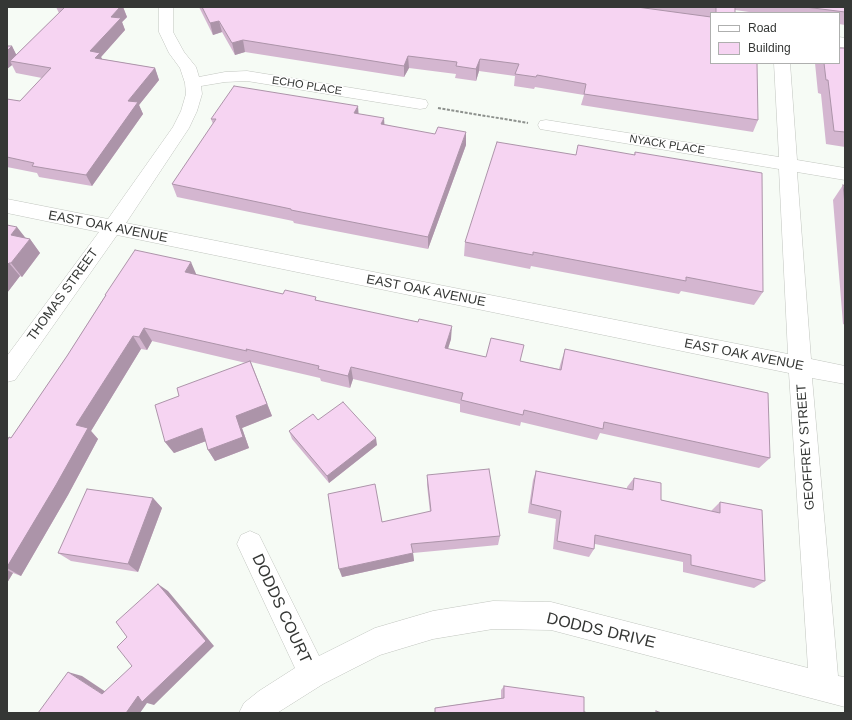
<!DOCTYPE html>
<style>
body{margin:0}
#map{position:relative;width:852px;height:720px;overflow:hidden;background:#f6fbf5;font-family:Arial,sans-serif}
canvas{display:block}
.frame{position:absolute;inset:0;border:8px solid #353735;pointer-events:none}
.legend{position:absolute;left:710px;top:12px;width:130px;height:52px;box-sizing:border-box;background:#fff;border:1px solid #aeafae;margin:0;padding:5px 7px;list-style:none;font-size:12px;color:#353735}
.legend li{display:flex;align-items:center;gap:8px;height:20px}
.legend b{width:20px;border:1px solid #aeafae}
</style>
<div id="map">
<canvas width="852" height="720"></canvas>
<div class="frame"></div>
<ul class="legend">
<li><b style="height:5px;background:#fff"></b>Road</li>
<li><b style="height:11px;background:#f6d4f2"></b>Building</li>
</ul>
</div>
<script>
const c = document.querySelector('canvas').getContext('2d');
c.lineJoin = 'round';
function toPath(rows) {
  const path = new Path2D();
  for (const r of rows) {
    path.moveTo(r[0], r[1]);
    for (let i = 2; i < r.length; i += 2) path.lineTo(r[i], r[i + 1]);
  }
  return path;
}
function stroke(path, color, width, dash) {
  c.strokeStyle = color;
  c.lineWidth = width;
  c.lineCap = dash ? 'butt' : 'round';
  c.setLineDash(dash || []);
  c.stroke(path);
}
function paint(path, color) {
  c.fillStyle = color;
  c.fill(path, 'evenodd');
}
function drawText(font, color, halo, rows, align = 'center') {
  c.font = font + ' Arial,sans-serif';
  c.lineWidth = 3;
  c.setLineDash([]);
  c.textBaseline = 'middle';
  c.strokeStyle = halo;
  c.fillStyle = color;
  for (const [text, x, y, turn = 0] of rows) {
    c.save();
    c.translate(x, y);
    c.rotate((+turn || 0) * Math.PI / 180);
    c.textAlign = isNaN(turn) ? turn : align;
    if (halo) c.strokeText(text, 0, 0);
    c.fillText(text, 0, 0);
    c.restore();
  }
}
const minor = toPath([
 [159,7,173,7,173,32,184,52,196,67,199,77,225,72,247,71,420,99,426,100,428,104,426,108,420,109,247,81,225,82,201,86,202,94,197,111,189,128,126,223,788,354,779,169,546,130,540,129,538,125,540,121,546,120,779,157,774,63,790,63,797,160,845,168,845,180,797,172,811,359,845,366,845,384,812,378,838,676,845,677,845,707,551,630,493,629,433,639,380,655,323,684,277,713,239,713,244,703,259,691,295,668,237,544,241,535,250,531,259,535,319,656,375,628,433,611,493,601,551,602,808,668,789,373,117,235,15,380,7,382,7,356,99,232,7,213,7,199,108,219,173,127,181,111,186,94,185,83,180,68,169,53,159,32,159,7],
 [839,37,845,38,845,48,839,47,839,37]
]);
stroke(minor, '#c1c5bf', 1);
stroke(toPath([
 [438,108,528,123]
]), '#8d918d', 2, [3, 1.5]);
paint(minor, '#fff');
paint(toPath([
 [56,7,123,7,127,17,122,22,125,30,101,57,102,59,155,68,159,80,139,105,143,114,92,186,39,177,37,173,7,167,7,99,20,101,42,78,16,73,12,65,7,69,7,46,12,46,16,55,59,13],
 [199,7,845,7,845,25,839,24,839,13,756,13,735,10,735,13,711,13,711,63,758,120,753,132,581,105,584,95,535,87,534,89,514,86,515,76,479,71,476,81,455,78,456,74,409,68,404,77,245,52,235,55,222,32,213,35],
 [845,48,845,147,826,144,821,94,818,93,815,63,839,63],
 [359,114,384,124,466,145,428,249,294,223,293,221,177,197,172,184,213,124,211,119],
 [635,152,763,292,754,305,681,291,679,294,531,266,530,269,464,256,465,242,575,155,634,155],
 [843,185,845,186,845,325,843,324,833,200],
 [7,225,25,238,30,239,40,253,22,277,20,276,7,293],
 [197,275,283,294,317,300,451,339,448,349,486,357,520,361,559,369,561,362,565,349,770,458,759,468,600,433,597,440,521,422,520,426,460,412,460,404,353,379,350,388,321,381,320,378,251,362,272,416,242,428,249,448,215,461,208,450,206,441,174,453,165,442,179,396,246,363,152,341,147,350,141,349,91,431,98,439,68,495,21,576,13,573,7,583,7,441,11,438,67,356,105,296,105,295],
 [289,431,377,445,329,483,292,439],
 [536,471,627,489,627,487,634,478,661,500,711,511,720,502,765,581,754,588,683,572,683,562,595,544,594,549,589,557,553,549,556,519,528,513,533,480],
 [427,475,500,536,498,545,413,553,414,561,342,577,382,522,430,512,427,485],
 [153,498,162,508,138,572,71,561,58,553],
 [504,686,584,712,589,713,435,713,435,708,501,698,501,690]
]), '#d4b6d0');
paint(toPath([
 [113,7,123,7,127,17,122,22,125,30,101,57,105,65,101,69,90,51,111,17],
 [219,21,222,32,213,35,210,23],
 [243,40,245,52,235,55,232,43],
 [12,46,18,58,10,61,12,65,7,69,7,51],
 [408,56,409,68,404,77,404,66],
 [480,59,479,71,476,81,476,69],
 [155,68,159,80,139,105,143,114,92,186,86,175,128,101],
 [358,106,359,119,354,113],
 [384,118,385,132,381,124],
 [466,132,466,145,428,249,428,237],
 [17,227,28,241,11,235],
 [30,239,40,253,22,277,11,263],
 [191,262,197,276,185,272],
 [9,263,20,276,7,293,7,265],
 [452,326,451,339,444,361,445,348],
 [144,328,152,341,147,350,139,337],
 [133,336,141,349,91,431,98,439,68,495,21,576,7,568,7,567,76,425],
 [250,361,272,416,242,428,249,448,215,461,208,450,236,416],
 [351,367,353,379,350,388,348,376],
 [202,428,209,440,174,453,165,442],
 [376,438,377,445,329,483,327,476],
 [153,498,162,508,138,572,128,564],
 [413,553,414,561,342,577,339,569],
 [7,570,13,573,7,583],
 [158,584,168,591,214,646,154,705,147,703,140,713,126,713],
 [68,672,82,676,115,698,102,694]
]), '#ac94a9');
const building = toPath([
 [65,7,120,7,111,17,121,18,90,51,100,53,95,58,155,68,128,101,138,102,86,175,32,166,34,163,7,157,7,99,20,101,51,68,10,61,65,7],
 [202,7,637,7,711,17,711,63,757,63,758,120,584,94,586,84,537,75,536,77,515,74,519,64,480,59,476,69,456,66,457,62,408,56,404,66,243,40,232,43,219,21,210,23,202,7],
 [716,7,735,7,735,13,716,13,716,7],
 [805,7,845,7,845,12,805,7],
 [7,46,12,46,7,51,7,46],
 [839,48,845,48,845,132,834,131,828,80,826,80,824,63,839,63,839,48],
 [234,86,358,106,354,113,384,118,381,124,435,134,438,127,466,132,428,237,291,210,291,209,172,184,216,119,211,119,234,86],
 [497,142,576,155,578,145,635,155,635,152,762,173,763,292,686,277,686,281,533,252,533,255,465,242,497,142],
 [843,185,845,186,845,204,843,185],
 [7,225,17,227,11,235,30,239,11,263,9,263,7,265,7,225],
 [135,250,191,262,185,272,283,294,285,290,316,297,315,300,418,322,419,319,452,326,445,348,486,357,491,338,524,345,520,361,561,370,565,349,768,393,770,458,604,422,603,429,524,410,523,415,461,400,463,393,351,367,348,376,318,369,319,366,246,349,247,351,144,328,139,337,133,336,76,425,88,428,56,485,7,567,7,441,9,437,11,438,67,356,106,295,105,295,135,250],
 [250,361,267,404,236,416,243,437,208,450,202,428,165,442,155,405,179,396,177,388,250,361],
 [343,402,376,438,327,476,289,431,313,414,318,420,343,402],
 [489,469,500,536,411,544,413,553,339,569,328,494,375,484,382,522,431,511,427,475,489,469],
 [536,471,633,490,634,478,661,483,661,500,720,513,720,502,762,510,765,581,691,565,691,555,595,535,594,549,557,541,561,511,531,504,536,471],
 [87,489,153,498,128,564,58,553,87,489],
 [158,584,206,641,142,702,138,696,126,713,38,713,68,672,102,694,132,666,117,647,127,637,116,622,158,584],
 [504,686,584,697,584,712,589,713,435,713,435,708,504,698,504,686],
 [656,711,662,713,656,713,656,711]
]);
paint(building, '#f6d4f2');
stroke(building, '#ac94a9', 1);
drawText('11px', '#353735', '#fff', [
 ["ECHO PLACE",307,86,9],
 ["NYACK PLACE",667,145,9]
]);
drawText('13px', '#353735', '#fff', [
 ["EAST OAK AVENUE",108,227,11],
 ["EAST OAK AVENUE",426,291,11],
 ["THOMAS STREET",63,295,-54],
 ["EAST OAK AVENUE",744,355,11],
 ["GEOFFREY STREET",806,447,-94]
]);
drawText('16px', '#353735', '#fff', [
 ["DODDS COURT",281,609,65],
 ["DODDS DRIVE",601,631,13]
]);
</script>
